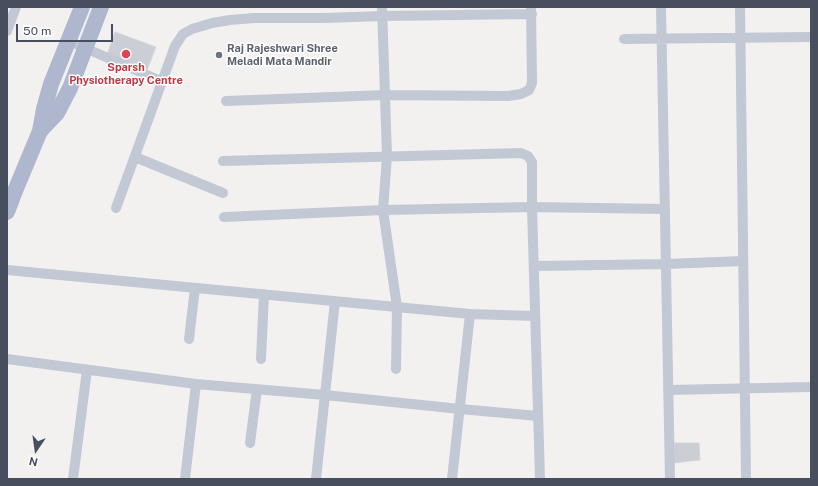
<!DOCTYPE html>
<style>
body{margin:0}
#map{position:relative;width:818px;height:486px;overflow:hidden;background:#f2f1f0;font-family:"Public Sans",sans-serif}
canvas{display:block}
.frame{position:absolute;inset:0;border:8px solid #474e5e;pointer-events:none}
.north{position:absolute;left:16px;top:430px;width:40px;height:40px;-webkit-text-stroke:3px #fff;paint-order:stroke;rotate:193deg;font-size:11px;font-weight:700;line-height:16px;text-align:center;color:#474e5e}
.north::after{content:'';display:block;margin:auto;width:14px;height:18px;background:#474e5e;clip-path:polygon(50% 0,100% 100%,50% 72%,0 100%)}
.scale{position:absolute;left:16px;top:24px;width:97px;height:18px;box-sizing:border-box;border:2px solid #474e5e;border-top:0;padding-left:5px;font-size:12px;line-height:14px;white-space:nowrap;color:#474e5e;-webkit-text-stroke:3px #fff;paint-order:stroke}
</style>
<div id="map">
<canvas width="818" height="486"></canvas>
<div class="frame"></div>
<div class="north">N</div>
<div class="scale">50 m</div>
</div>
<script>
const c = document.querySelector('canvas').getContext('2d');
c.lineJoin = 'round';
function paint(path, color) {
  c.fillStyle = color;
  c.fill(path, 'evenodd');
}
function toPath(rows) {
  const path = new Path2D();
  for (const r of rows) {
    path.moveTo(r[0], r[1]);
    for (let i = 2; i < r.length; i += 2) path.lineTo(r[i], r[i + 1]);
  }
  return path;
}
function stroke(path, color, width, dash) {
  c.strokeStyle = color;
  c.lineWidth = width;
  c.lineCap = dash ? 'butt' : 'round';
  c.setLineDash(dash || []);
  c.stroke(path);
}
function drawText(font, color, halo, rows, align = 'center') {
  c.font = font + ' "Public Sans",sans-serif';
  c.lineWidth = 3;
  c.setLineDash([]);
  c.textBaseline = 'middle';
  c.strokeStyle = halo;
  c.fillStyle = color;
  for (const [text, x, y, turn = 0] of rows) {
    c.save();
    c.translate(x, y);
    c.rotate((+turn || 0) * Math.PI / 180);
    c.textAlign = isNaN(turn) ? turn : align;
    if (halo) c.strokeText(text, 0, 0);
    c.fillText(text, 0, 0);
    c.restore();
  }
}
const building = toPath([
 [115,32,156,47,147,70,107,55,115,32],
 [675,443,699,443,700,460,673,463,675,443]
]);
paint(building, '#ccced6');
stroke(building, '#d4d4dc', 1);
stroke(toPath([
 [382,7,387,156,383,210,397,307,396,369],
 [661,7,670,479],
 [740,7,746,479],
 [7,31,16,7],
 [624,39,811,37],
 [69,41,163,82],
 [226,101,385,95,508,96,521,94,529,90,532,83,531,7],
 [135,157,223,193],
 [223,161,521,153,528,156,532,162,532,207,540,479],
 [116,208,175,46,183,34,192,29,212,23,230,20,254,18,324,18,383,16,532,14],
 [224,217,383,210,532,207,665,209],
 [534,266,666,264,743,261],
 [7,270,470,314,535,316],
 [189,339,195,288],
 [7,359,196,384,325,395,460,409,538,416],
 [261,359,264,294],
 [668,390,811,387],
 [250,443,257,389],
 [73,479,87,370],
 [185,479,196,384],
 [316,479,335,301],
 [452,479,470,314]
]), '#c3c8d5', 10);
stroke(toPath([
 [40,131,57,113,70,88,101,7],
 [7,212,15,191,40,131,44,109,51,84,82,7]
]), '#afb7cf', 16);
for (const [x, y, r, color] of [
 [126,54,5,"#e0444e"],
 [219,55,4,"#6b7280"]
]) {
  const dot = new Path2D();
  dot.arc(x, y, r, 0, 2 * Math.PI);
  c.fillStyle = color;
  c.fill(dot);
  stroke(dot, '#fff', 1.5);
}
drawText('bold 11px', '#5b616d', '#fff', [
 ["Raj Rajeshwari Shree",227,49],
 ["Meladi Mata Mandir",227,62]
], 'left');
drawText('bold 11px', '#be3a42', '#fff', [
 ["Sparsh",126,68],
 ["Physiotherapy Centre",126,81]
]);
</script>
